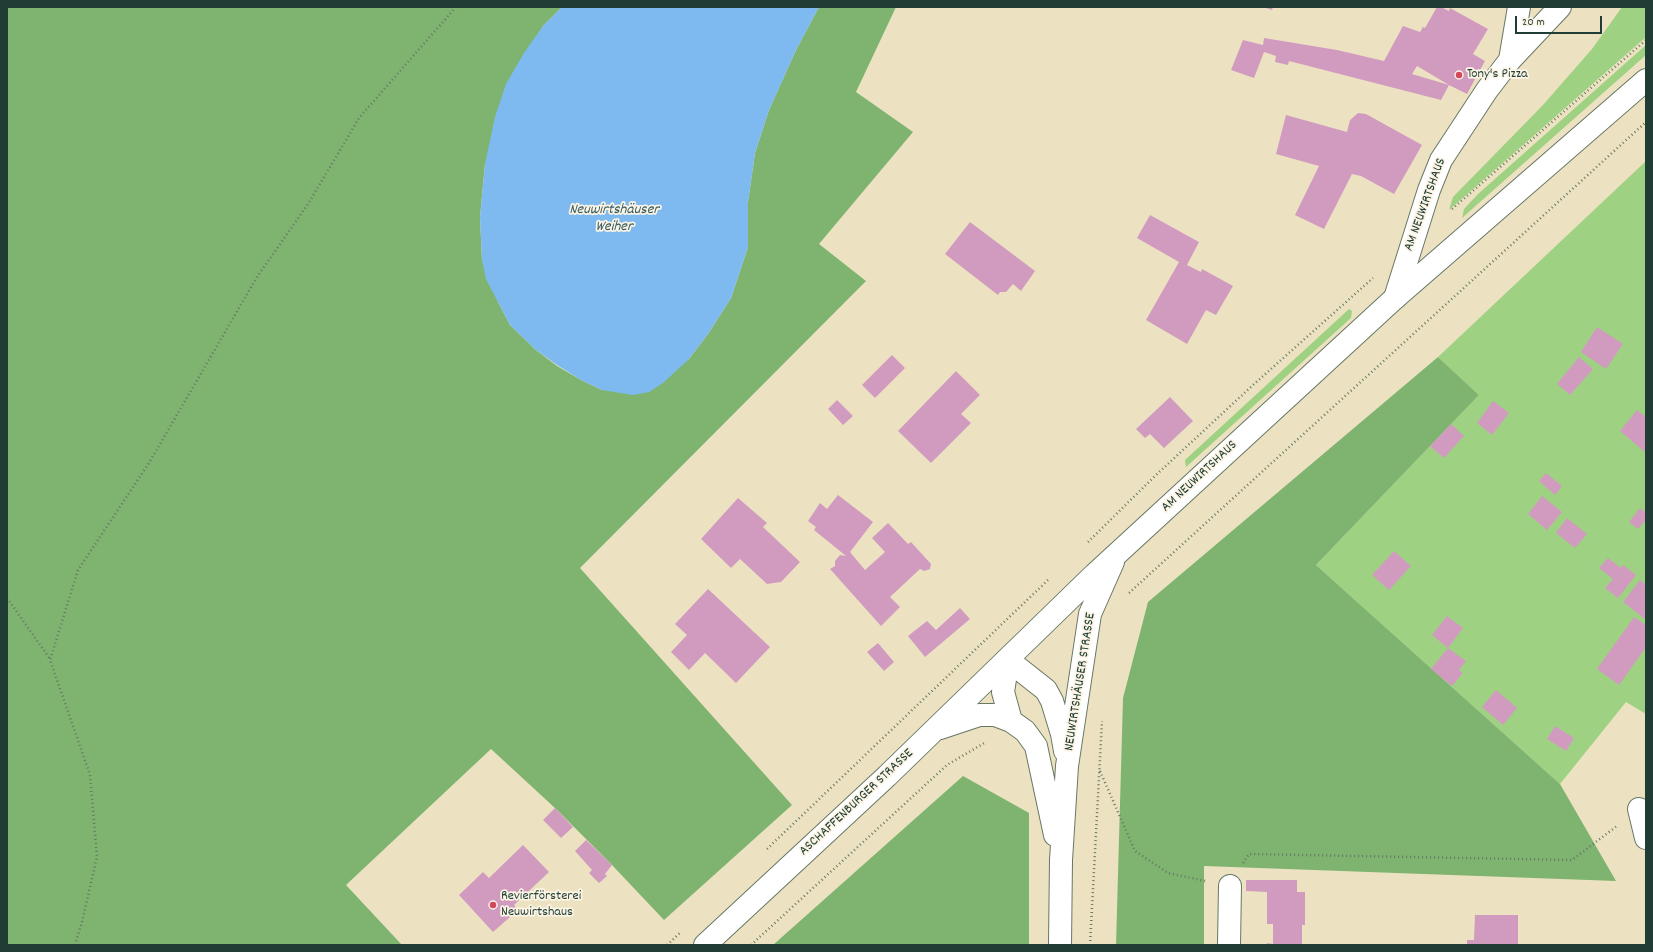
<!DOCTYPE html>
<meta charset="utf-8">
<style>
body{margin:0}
#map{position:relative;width:1653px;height:952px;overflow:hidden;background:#ece2c1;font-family:Dekko,sans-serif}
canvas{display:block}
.frame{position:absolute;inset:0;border:8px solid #1f3d34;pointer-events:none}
.scale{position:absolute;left:1515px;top:16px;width:87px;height:18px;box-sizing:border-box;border:2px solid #1f3d34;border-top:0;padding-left:5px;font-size:12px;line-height:14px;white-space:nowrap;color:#1f3d34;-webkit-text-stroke:3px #fcf5e5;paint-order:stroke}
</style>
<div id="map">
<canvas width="1653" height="952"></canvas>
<div class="frame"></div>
<div class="scale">20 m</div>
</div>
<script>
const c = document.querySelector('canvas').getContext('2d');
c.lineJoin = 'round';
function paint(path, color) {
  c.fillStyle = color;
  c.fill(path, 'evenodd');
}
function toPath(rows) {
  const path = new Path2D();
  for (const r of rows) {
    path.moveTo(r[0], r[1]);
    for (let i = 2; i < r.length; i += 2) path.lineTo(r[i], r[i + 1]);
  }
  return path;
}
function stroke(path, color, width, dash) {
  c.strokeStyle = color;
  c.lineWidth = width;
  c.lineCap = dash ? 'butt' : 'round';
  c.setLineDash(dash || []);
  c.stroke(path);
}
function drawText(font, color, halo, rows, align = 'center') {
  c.font = font + ' Dekko,sans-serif';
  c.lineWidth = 3.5;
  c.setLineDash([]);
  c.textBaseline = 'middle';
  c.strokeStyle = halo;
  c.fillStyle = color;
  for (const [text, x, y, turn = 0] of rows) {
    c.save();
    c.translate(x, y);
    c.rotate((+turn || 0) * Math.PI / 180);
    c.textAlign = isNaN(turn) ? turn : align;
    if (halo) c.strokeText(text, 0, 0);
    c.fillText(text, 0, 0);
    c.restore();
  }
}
paint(toPath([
 [1622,7,1646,7,1646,37,1449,210,1453,197,1543,105,1592,49],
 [1646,45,1646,55,1462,218,1464,209,1478,194],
 [1646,161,1646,714,1626,702,1560,784,1316,565,1479,395,1438,357],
 [1349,309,1352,311,1351,318,1186,467,1185,460]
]), '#9ed282');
paint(toPath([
 [7,7,562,7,543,26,485,164,480,217,482,260,498,302,510,325,536,350,557,366,581,380,602,390,688,360,708,334,731,298,748,247,748,202,755,153,769,110,796,50,819,7,896,7,856,92,913,132,819,244,866,281,580,568,792,805,664,920,612,865,555,808,491,749,346,885,402,945,7,945],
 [1438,357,1479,395,1316,565,1560,784,1616,881,1204,866,1204,945,1116,945,1123,698,1148,602],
 [963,776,1029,813,1029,945,773,945]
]), '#7eb470');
paint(toPath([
 [562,7,819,7,796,50,769,110,755,153,748,202,748,247,731,298,708,334,688,360,663,383,649,392,633,395,602,390,581,380,557,365,536,350,510,325,486,279,482,260,480,217,485,164,495,117,506,84,524,53,543,26]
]), '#7ebaf0');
paint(toPath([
 [1263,7,1273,7,1272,10],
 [1437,7,1441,7,1449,11,1450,8,1488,29,1473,54,1485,61,1467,94,1449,85,1441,100,1289,61,1288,65,1275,62,1276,56,1264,52,1254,78,1231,70,1243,40,1263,45,1264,38,1337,50,1384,61,1403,26,1420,32,1423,27,1425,28],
 [1417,66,1449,85,1412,74],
 [1358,113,1366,114,1422,145,1394,194,1361,176,1352,174,1324,229,1295,215,1319,166,1276,154,1286,115,1347,132,1350,120],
 [1150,215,1199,242,1187,265,1201,272,1202,269,1233,286,1216,315,1206,310,1187,344,1146,320,1179,262,1137,238],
 [970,222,1035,271,1021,291,1013,284,1006,292,1000,292,998,295,945,254],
 [1597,327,1623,344,1606,369,1581,352],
 [892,355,905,368,875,398,862,385],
 [1579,357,1593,369,1570,395,1557,384],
 [956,371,980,395,961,414,971,423,931,463,898,431],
 [1170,397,1193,421,1164,448,1150,434,1145,438,1136,429],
 [837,400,853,416,843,425,828,409],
 [1493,401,1509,413,1492,435,1477,423],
 [1637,410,1646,417,1646,453,1620,431],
 [1451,424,1464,436,1444,458,1430,446],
 [1546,473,1562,486,1555,495,1539,481],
 [838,495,873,522,850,552,865,570,885,552,872,538,888,523,908,544,911,542,931,564,930,569,924,571,920,569,890,597,900,607,881,626,830,569,835,566,835,561,840,555,846,556,814,530,816,527,808,521,820,503,827,509],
 [1542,496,1562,512,1547,530,1528,514],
 [738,498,767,523,763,527,800,562,781,582,767,584,740,559,731,568,701,539],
 [1640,508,1646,513,1646,520,1638,529,1629,522],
 [1567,518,1587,534,1575,548,1556,533],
 [1394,551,1411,566,1389,590,1372,575],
 [1608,558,1621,568,1623,565,1636,575,1618,598,1605,588,1613,579,1599,568],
 [1640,580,1646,585,1646,620,1623,602],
 [708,589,770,647,736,683,705,653,689,670,671,652,687,635,675,624],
 [960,608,970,619,925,657,908,636,927,621,936,630],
 [1447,616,1463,628,1448,648,1466,661,1459,670,1463,673,1452,686,1431,669,1448,648,1432,635],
 [1634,617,1646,625,1646,647,1619,685,1597,669],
 [878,643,894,662,884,671,867,652],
 [1496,690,1517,708,1503,725,1482,707],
 [1555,726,1574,738,1566,751,1547,739],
 [555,808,573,827,561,838,543,820],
 [586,840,612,865,605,874,607,876,599,883,589,873,592,870,575,851],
 [523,845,549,872,514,905,518,910,493,932,459,895,483,872,489,878],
 [1246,880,1297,880,1297,892,1305,892,1305,925,1302,925,1302,945,1267,945,1267,943,1273,944,1273,924,1267,924,1267,892,1246,891],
 [1475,915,1518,915,1518,945,1467,945,1467,940,1474,940]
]), '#d19bc0');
const minor = toPath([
 [1510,60,1519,7],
 [1395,298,1429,190,1441,160,1487,90,1510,60,1560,7],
 [1639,809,1646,838],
 [1229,945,1230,886]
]);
const major = toPath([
 [1008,660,1046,690,1052,701,1062,734,1065,751],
 [1008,660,1003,692,1011,721],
 [940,728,979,715,995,715,1011,721,1025,731,1036,746,1055,835],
 [705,945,887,776,1095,574,1395,298,1646,80],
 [1060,945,1061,860,1067,766,1090,614,1113,562]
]);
stroke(minor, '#677765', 24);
stroke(major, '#677765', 24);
stroke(toPath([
 [1452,209,1646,40],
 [1088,542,1156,475,1253,385,1373,278],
 [1129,593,1646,122],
 [7,598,50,659],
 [1100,771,1135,851,1168,873,1205,881],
 [767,849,1048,580],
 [1243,863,1249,854,1572,860,1617,826],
 [75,945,82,922,97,857,90,775,50,660,78,570,149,463,257,277,308,204,359,118,456,7],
 [667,945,681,932],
 [751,945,947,765,986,742],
 [1090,945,1102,721]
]), '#677765', 2.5, [1, 3]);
stroke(minor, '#fff', 22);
stroke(major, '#fff', 22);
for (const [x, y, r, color] of [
 [1459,75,4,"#d1495b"],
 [493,905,4,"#d1495b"]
]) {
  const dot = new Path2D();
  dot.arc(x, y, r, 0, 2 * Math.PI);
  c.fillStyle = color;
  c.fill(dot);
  stroke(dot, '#fcf5e5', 1.5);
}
drawText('14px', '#1f3d34', '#fcf5e5', [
 ["Tony's Pizza",1467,75],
 ["Revierförsterei",501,897],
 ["Neuwirtshaus",501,913]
], 'left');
drawText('14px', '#1f3d34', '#fcf5e5', [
 ["AM NEUWIRTSHAUS",1426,205,-70],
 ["AM NEUWIRTSHAUS",1200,477,-43],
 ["NEUWIRTSHÄUSER STRASSE",1081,682,-81],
 ["ASCHAFFENBURGER STRASSE",857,803,-43]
]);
drawText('italic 15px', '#375c63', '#fcf5e5', [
 ["Neuwirtshäuser",614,211],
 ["Weiher",614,228]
]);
</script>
